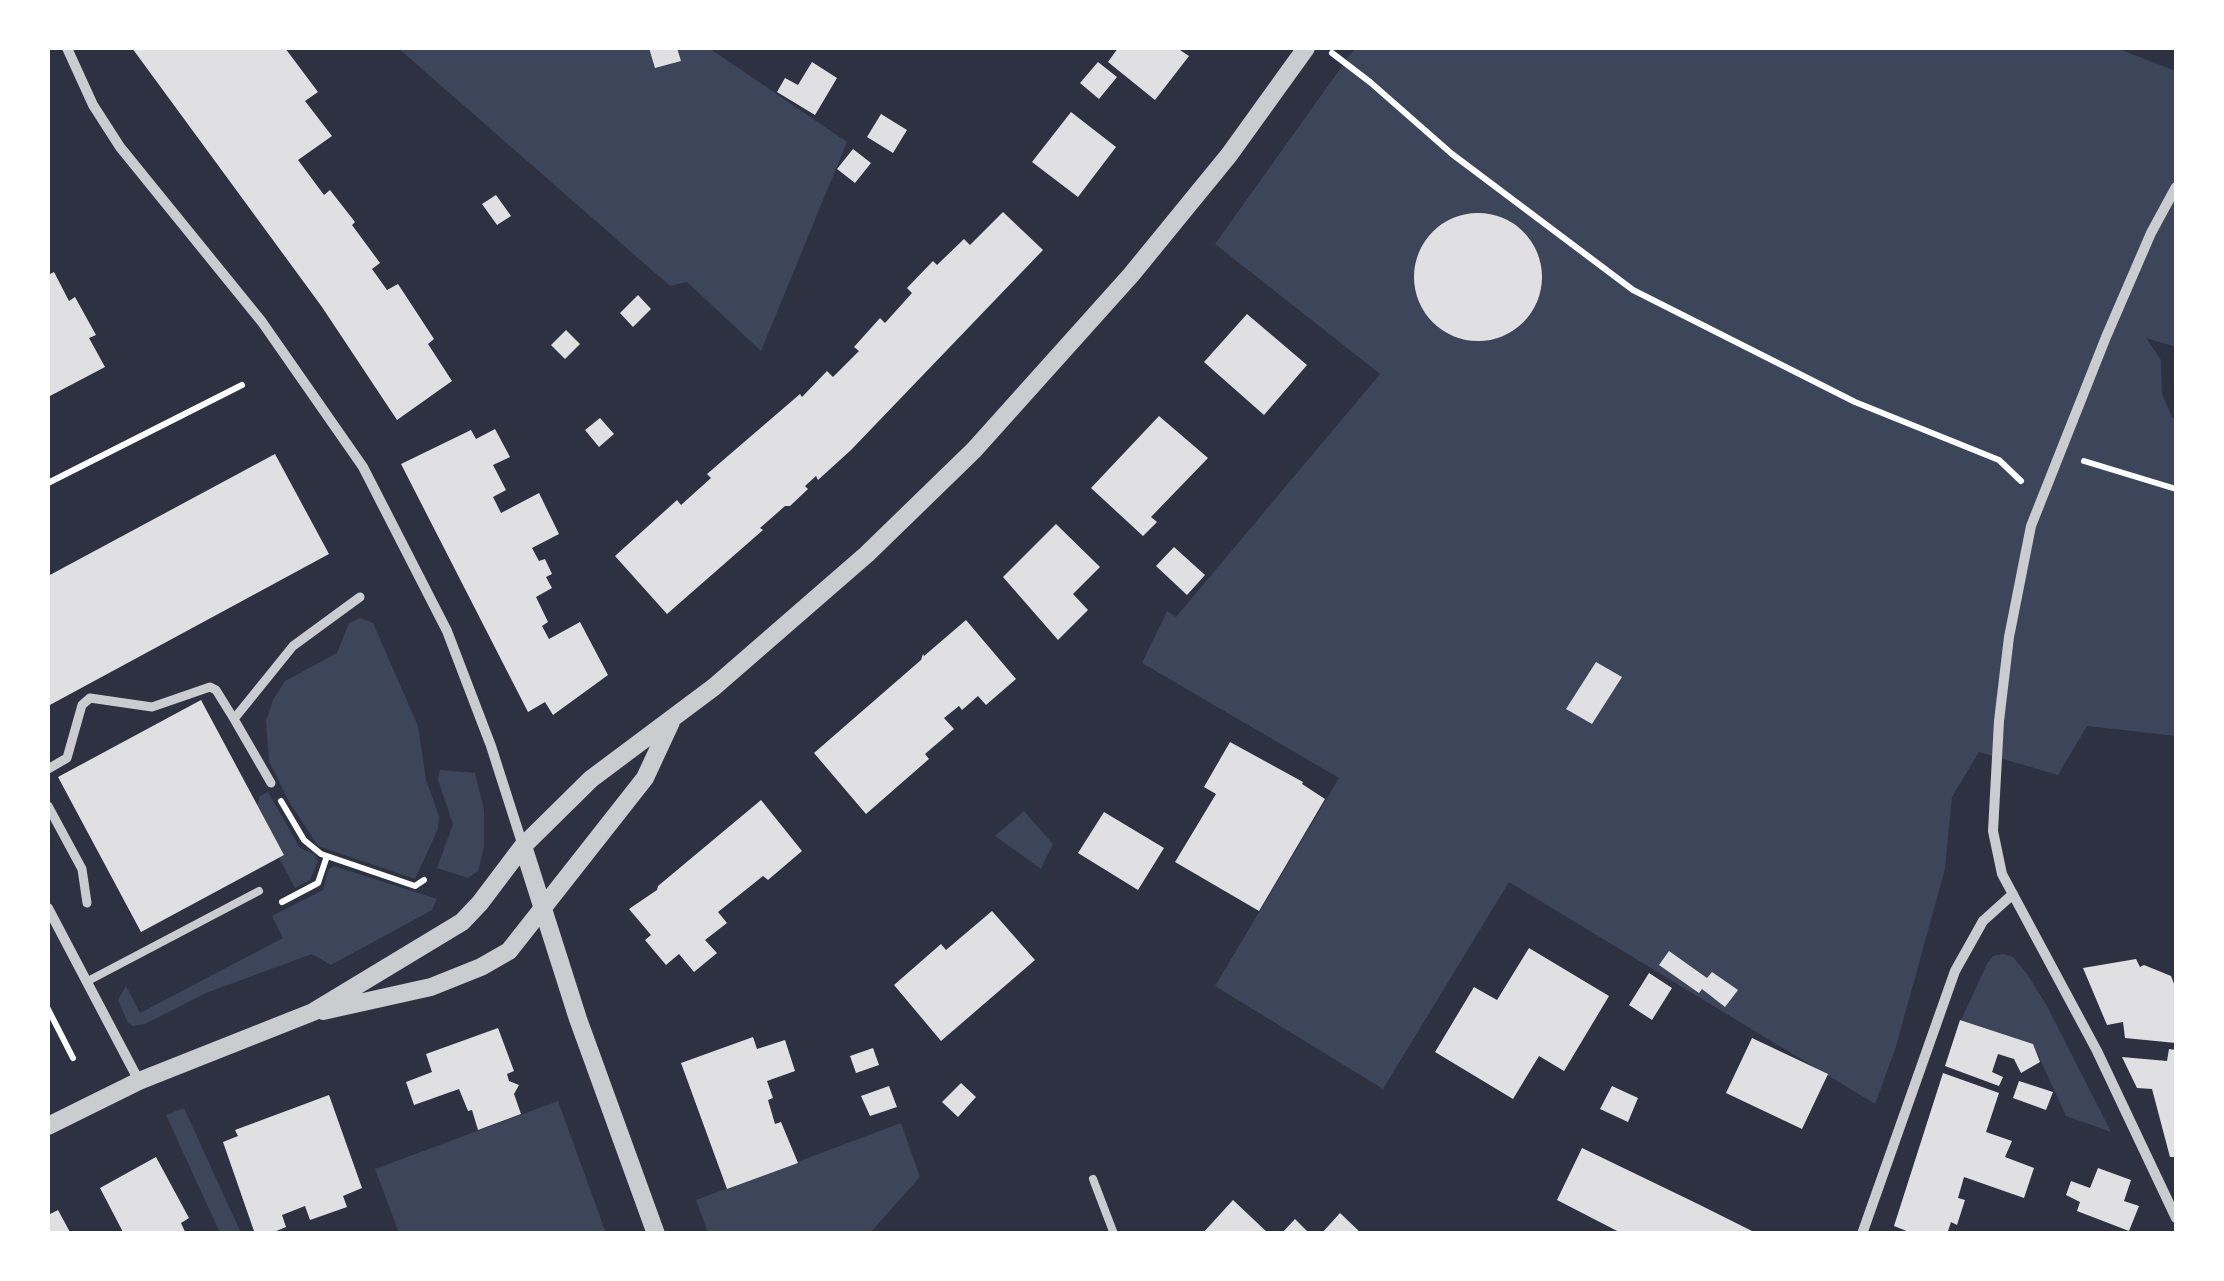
<!DOCTYPE html>
<style>
body{margin:0}
#map{position:relative;width:2224px;height:1281px;overflow:hidden;background:#2d3142;font-family:"DejaVu Sans",sans-serif}
canvas{display:block}
.frame{position:absolute;inset:0;border:50px solid #fff;pointer-events:none}
</style>
<div id="map">
<canvas width="2224" height="1281"></canvas>
<div class="frame"></div>
</div>
<script>
const c = document.querySelector('canvas').getContext('2d');
c.lineJoin = 'round';
function paint(path, color) {
  c.fillStyle = color;
  c.fill(path, 'evenodd');
}
function toPath(rows) {
  const path = new Path2D();
  for (const r of rows) {
    if (r.length === 3) {
      path.moveTo(r[0] + r[2], r[1]);
      path.arc(r[0], r[1], r[2], 0, 2 * Math.PI);
      continue;
    }
    path.moveTo(r[0], r[1]);
    for (let i = 2; i < r.length; i += 2) path.lineTo(r[i], r[i + 1]);
  }
  return path;
}
function stroke(path, color, width, dash) {
  c.strokeStyle = color;
  c.lineWidth = width;
  c.lineCap = dash ? 'butt' : 'round';
  c.setLineDash(dash || []);
  c.stroke(path);
}
paint(toPath([
 [398,48,709,48,847,142,761,351,687,282,670,286],
 [1355,48,2116,48,2176,71,2176,347,2146,338,2161,360,2162,394,2172,417,2176,419,2176,736,2087,726,2058,775,1979,752,1952,797,1945,869,1895,1050,1875,1104,1509,882,1383,1089,1215,986,1339,778,1142,663,1167,611,1176,617,1380,374,1215,244],
 [360,618,373,623,418,726,426,780,439,816,438,829,415,879,318,846,288,800,269,761,266,721,273,700,285,681,337,653,349,623],
 [440,770,475,773,484,810,484,847,478,871,468,878,437,868,453,824,438,780],
 [268,792,300,848,314,854,318,861,310,880,295,888,279,858,284,855,257,805,260,796],
 [1024,811,1053,844,1041,869,995,836],
 [334,866,437,899,432,910,331,965,312,954,206,993,145,1024,133,1026,128,1023,118,1000,126,986,140,1013,283,938,272,916,323,890,328,870],
 [2003,954,2013,957,2027,974,2047,1006,2111,1132,2066,1116,2033,1044,1961,1020,1987,964,1993,956],
 [558,1101,606,1233,399,1233,375,1169],
 [184,1108,241,1233,220,1233,166,1115],
 [901,1123,920,1177,870,1233,708,1233,696,1200]
]), '#3c4559');
paint(toPath([
 [132,48,285,48,318,92,305,101,332,136,298,160,324,195,330,190,355,222,352,225,380,263,372,269,387,290,398,284,434,339,428,344,452,381,397,420,322,307],
 [649,48,677,48,681,61,655,68],
 [1118,48,1177,48,1189,56,1155,100,1108,62],
 [812,62,837,78,815,115,777,92,785,78,798,85],
 [1098,62,1117,77,1099,99,1080,83],
 [1071,112,1116,147,1078,197,1032,162],
 [881,114,907,130,893,153,867,137],
 [853,149,871,163,855,183,837,169],
 [496,195,511,216,497,225,482,204],
 [1003,212,1043,250,851,450,818,480,816,476,805,486,808,489,790,506,785,506,760,528,763,530,667,614,615,556,677,500,681,505,711,478,707,474,800,394,802,397,827,371,833,377,859,351,854,347,880,318,885,323,912,293,907,288,933,261,937,265,964,239,970,245],
 [1478,277,64],
 [54,272,69,301,75,297,96,335,89,338,105,367,48,397,48,275],
 [638,295,651,309,633,327,620,313],
 [1247,314,1307,365,1264,415,1204,362],
 [566,330,580,344,565,359,551,345],
 [1159,416,1208,458,1151,517,1157,522,1143,536,1091,488],
 [600,418,614,434,599,447,585,430],
 [495,429,510,457,493,465,506,490,493,497,501,513,539,493,559,534,532,548,539,561,545,559,552,574,546,577,552,588,536,597,548,622,542,626,549,639,580,622,608,675,553,715,545,702,528,712,401,464,471,430,476,439],
 [275,454,329,554,48,706,48,576],
 [1056,524,1100,567,1073,594,1088,610,1058,640,1003,577],
 [1174,547,1205,575,1187,595,1156,566],
 [966,620,1016,679,986,705,978,696,962,710,959,706,944,718,954,729,925,754,929,759,866,814,814,753,921,660,923,654,924,656],
 [1596,662,1622,677,1592,724,1566,709],
 [201,700,284,855,141,932,58,777],
 [1230,742,1303,782,1302,784,1325,799,1259,911,1175,862,1216,794,1204,787],
 [761,800,802,851,768,880,763,876,718,912,727,923,705,940,717,953,694,972,679,954,666,965,645,940,651,935,629,909,657,890,658,886],
 [1104,812,1164,848,1138,890,1078,853],
 [992,911,1035,960,941,1041,894,985,941,944,946,950],
 [1529,948,1609,996,1564,1071,1539,1056,1513,1099,1435,1052,1474,987,1497,1000],
 [1669,951,1707,978,1712,972,1738,990,1725,1007,1702,989,1699,993,1659,965],
 [2136,959,2140,967,2144,965,2171,976,2176,989,2176,1043,2125,1038,2123,1022,2107,1025,2083,968],
 [1649,973,1672,988,1652,1020,1629,1005],
 [1960,1020,2033,1044,2040,1062,2021,1073,2014,1059,1998,1054,1992,1072,2003,1077,1999,1086,1945,1066],
 [498,1028,514,1071,507,1074,509,1081,519,1085,514,1094,521,1114,478,1130,472,1110,468,1111,459,1089,414,1105,406,1082,432,1072,426,1054],
 [753,1037,757,1049,785,1040,795,1071,767,1081,773,1098,768,1100,775,1124,781,1122,798,1163,727,1189,681,1063],
 [1752,1038,1828,1074,1802,1129,1726,1093],
 [873,1048,879,1065,856,1073,850,1056],
 [2169,1049,2176,1050,2176,1157,2170,1157,2152,1089,2137,1088,2122,1057,2167,1061],
 [1943,1073,1999,1093,1986,1132,2012,1141,2005,1157,2034,1168,2024,1198,1964,1177,1958,1198,1965,1200,1957,1225,1951,1222,1947,1234,1914,1234,1894,1226],
 [2019,1081,2053,1092,2046,1110,2013,1098],
 [961,1083,976,1097,958,1117,942,1102],
 [889,1086,897,1107,870,1116,861,1096],
 [1612,1086,1638,1098,1628,1122,1600,1109],
 [329,1095,362,1188,343,1196,347,1207,310,1220,305,1206,282,1215,286,1227,269,1234,255,1234,223,1142,238,1136,235,1130],
 [1582,1148,1698,1204,1758,1234,1623,1234,1557,1200],
 [156,1157,189,1218,181,1223,186,1234,124,1234,100,1188],
 [2098,1168,2131,1180,2124,1201,2139,1206,2129,1231,2077,1211,2080,1202,2066,1195,2071,1181,2090,1188],
 [1233,1200,1269,1234,1202,1234],
 [58,1210,71,1234,48,1234,48,1215],
 [1340,1213,1362,1234,1321,1234],
 [1295,1219,1310,1234,1281,1234]
]), '#e0e0e3');
stroke(toPath([
 [1332,53,1370,82,1452,154,1633,290,1855,402,1999,460,2021,481],
 [2084,461,2176,489],
 [48,483,242,385],
 [281,801,304,840,321,854,415,886,424,880],
 [282,902,318,883,327,856],
 [48,1009,73,1058]
]), '#fff', 6);
stroke(toPath([
 [86,982,259,891],
 [1093,1179,1114,1234]
]), '#caccd0', 8);
stroke(toPath([
 [48,769,67,758,82,705,90,698,152,707,210,687,216,690,234,719],
 [271,783,234,719,293,646,360,597],
 [48,806,82,869,87,903]
]), '#caccd0', 9);
stroke(toPath([
 [67,48,93,105,120,147,262,322,363,467,447,631,491,746,523,846],
 [2176,187,2151,233,2106,337,2031,526,2009,637,1999,721,1993,831,2002,874,2097,1051,2176,1218],
 [48,908,139,1081],
 [1862,1234,1955,971,1983,921,2013,894]
]), '#caccd0', 10);
stroke(toPath([
 [523,846,578,1019,656,1234],
 [323,1011,431,987,481,967,509,951,645,778,671,722],
 [48,1126,139,1081,313,1012,462,922,480,903,523,846,591,779,714,687,867,554,974,450,1131,275,1229,155,1306,48]
]), '#caccd0', 18);
</script>
